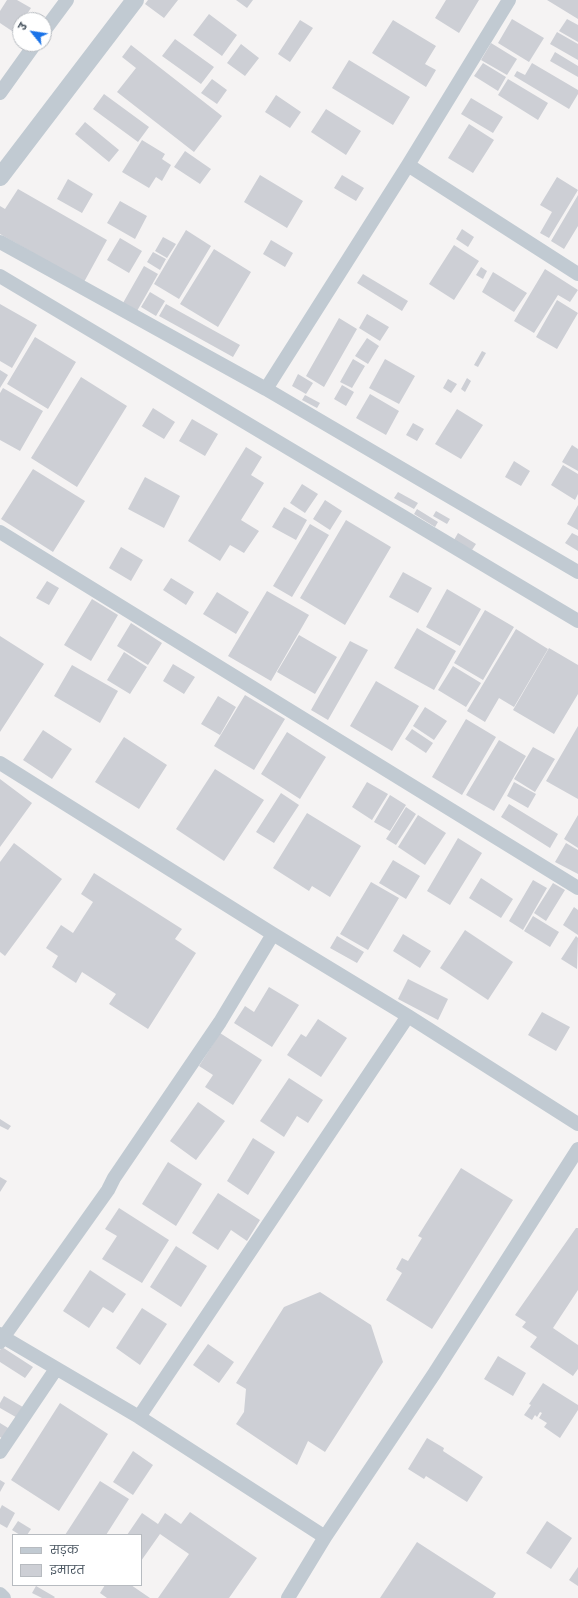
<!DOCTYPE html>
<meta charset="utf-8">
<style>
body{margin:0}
#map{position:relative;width:578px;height:1598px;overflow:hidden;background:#f5f3f3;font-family:Poppins,"Noto Sans Devanagari",sans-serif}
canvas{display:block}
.legend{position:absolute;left:12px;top:1534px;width:130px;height:52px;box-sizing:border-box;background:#fff;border:1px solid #b7bbc0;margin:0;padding:5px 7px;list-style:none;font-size:12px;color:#4a5661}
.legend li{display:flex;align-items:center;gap:8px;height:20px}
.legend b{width:20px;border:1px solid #b7bbc0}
.north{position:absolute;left:12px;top:12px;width:40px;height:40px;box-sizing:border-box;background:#fff;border:1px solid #b7bbc0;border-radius:50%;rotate:300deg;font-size:11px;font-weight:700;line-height:16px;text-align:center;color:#4a5661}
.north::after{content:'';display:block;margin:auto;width:14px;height:18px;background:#1a73e8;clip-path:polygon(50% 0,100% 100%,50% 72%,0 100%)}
</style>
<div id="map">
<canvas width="578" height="1598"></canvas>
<ul class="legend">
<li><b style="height:5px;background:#c1cad2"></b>सड़क</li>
<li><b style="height:11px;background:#cdcfd5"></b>इमारत</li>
</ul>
<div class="north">उ</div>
</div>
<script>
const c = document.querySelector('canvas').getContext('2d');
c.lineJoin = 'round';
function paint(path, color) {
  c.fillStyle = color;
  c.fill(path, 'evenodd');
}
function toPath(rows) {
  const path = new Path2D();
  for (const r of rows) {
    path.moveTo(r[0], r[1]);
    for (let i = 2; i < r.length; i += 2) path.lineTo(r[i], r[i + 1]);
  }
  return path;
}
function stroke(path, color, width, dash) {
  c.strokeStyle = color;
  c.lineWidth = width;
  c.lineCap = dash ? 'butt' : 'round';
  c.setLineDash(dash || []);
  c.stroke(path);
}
paint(toPath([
 [7,0,17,0,31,8,23,20,20,20,20,25,15,33,0,23,0,11],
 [148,0,178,0,164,18,145,4],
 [236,0,253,0,247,8],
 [446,0,479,0,459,33,435,18],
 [547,0,578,0,578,19],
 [209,14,237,35,222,56,193,35],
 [512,19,544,38,529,62,498,43],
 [567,19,578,25,578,42,559,31],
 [300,20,313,28,290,62,278,54],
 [393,20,436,46,425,64,436,70,426,87,372,53],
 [557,32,578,44,578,60,550,44],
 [175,39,214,67,201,84,162,56],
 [491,43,517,59,507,75,481,60],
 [241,44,259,58,245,76,227,63],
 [131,45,222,116,194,152,117,92,136,68,122,57],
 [555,52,578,66,578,77,550,61],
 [349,60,410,97,393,125,332,88],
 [483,63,506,77,498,91,474,76],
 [532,63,578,90,578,94,569,109,514,76,517,71,525,75],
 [212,79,227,90,217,104,201,93],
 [508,79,548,103,538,120,498,95],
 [104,94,149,127,138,142,93,109],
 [276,95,301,112,290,128,265,112],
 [471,98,503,117,493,133,461,114],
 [326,109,361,131,346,155,311,132],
 [85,122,119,150,109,162,75,134],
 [469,124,494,140,473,173,448,158],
 [142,140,165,154,162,159,171,165,162,181,156,177,149,188,122,172],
 [185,151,211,169,200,184,174,167],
 [260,175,303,201,287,228,244,202],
 [342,175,364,188,356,201,334,188],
 [557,177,578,190,549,238,540,233,552,212,540,205],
 [68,179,93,194,82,213,57,199],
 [18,189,107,240,84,282,0,234,0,206,5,209],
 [578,195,578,226,564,249,551,241],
 [120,201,147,216,135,239,107,223],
 [462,229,474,237,468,247,456,239],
 [186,230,211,246,179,299,154,284],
 [163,237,176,244,167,258,155,251],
 [120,238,142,251,129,273,107,260],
 [271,240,293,253,285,267,263,254],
 [454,245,479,261,454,300,429,284],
 [214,249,251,272,218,327,180,304],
 [153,252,166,259,160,270,147,262],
 [144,266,158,274,137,311,123,303],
 [481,267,487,271,483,279,476,275],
 [545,269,578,290,570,302,558,295,534,333,514,321],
 [493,272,527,293,514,312,482,292],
 [363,274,408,301,402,311,357,283],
 [150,292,165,301,156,316,141,307],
 [557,300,578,313,557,349,536,337],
 [0,304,37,325,12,368,0,361],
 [166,304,240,345,233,357,159,316],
 [367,314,389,327,380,341,359,328],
 [339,318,357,329,324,387,306,376],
 [35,337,76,362,48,409,7,384],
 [367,338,379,346,368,364,355,356],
 [482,351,486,353,478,367,474,365],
 [353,359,365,366,352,388,340,382],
 [385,359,415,376,399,404,369,388],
 [0,370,8,375,0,388],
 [298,374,313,383,306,394,292,386],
 [81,377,127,406,77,487,31,458],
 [467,378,471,381,465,392,461,389],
 [448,379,457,384,451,393,443,388],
 [342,385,354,392,346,406,334,399],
 [3,388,43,411,20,451,0,440,0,393],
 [370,394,399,411,386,435,356,418],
 [305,395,320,403,317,408,302,400],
 [153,408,175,422,164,439,142,426],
 [457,409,483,425,461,459,435,444],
 [192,419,218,434,205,456,179,441],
 [413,423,424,429,417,441,406,435],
 [572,445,578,449,578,471,562,462],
 [246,447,262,457,251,475,264,483,241,520,259,531,244,553,230,545,220,561,188,541],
 [514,461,530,471,521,486,505,477],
 [563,465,578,474,578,494,575,500,551,485],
 [33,469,85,501,53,552,1,519],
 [145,477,180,496,164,528,128,509],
 [302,484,318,494,305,513,290,503],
 [398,492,418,503,414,509,394,498],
 [325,500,342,511,330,530,313,519],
 [578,505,578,530,567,524],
 [284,507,307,520,296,540,272,527],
 [417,509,438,522,435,527,414,514],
 [436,511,450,519,447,524,433,516],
 [346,520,391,547,345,625,300,598],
 [310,524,329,535,292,597,273,586],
 [458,533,476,544,472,550,454,540],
 [572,533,578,536,578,551,565,543],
 [121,547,143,560,131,581,109,568],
 [403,572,432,588,418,613,389,597],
 [171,578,194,592,186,605,163,590],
 [47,581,59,588,49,605,36,598],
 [447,589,481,609,460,646,426,627],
 [267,591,309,615,271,681,228,656],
 [217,592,249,612,236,634,203,614],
 [92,599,118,615,91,661,64,645],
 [485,610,514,627,483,680,454,663],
 [131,623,162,643,148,665,117,646],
 [417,628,456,651,434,690,394,668],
 [516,629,548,649,514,707,499,698,485,722,467,711],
 [299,635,337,657,315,694,277,672],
 [0,636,44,664,0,732],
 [350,641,368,650,328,720,311,710],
 [549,648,578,665,578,694,554,734,513,710],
 [124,652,147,667,130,694,107,680],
 [173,664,195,677,184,694,163,681],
 [72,665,118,691,100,723,54,696],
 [453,666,481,683,466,707,438,690],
 [376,681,419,706,392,751,350,726],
 [245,695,285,719,254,770,214,746],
 [218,696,236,707,220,735,201,724],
 [425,707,447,721,434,740,413,726],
 [466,719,496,737,462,795,432,777],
 [578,726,578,799,546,781],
 [412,729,433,743,426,753,405,739],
 [43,730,72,749,52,779,23,760],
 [287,732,326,757,300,799,261,774],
 [124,737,167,765,139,809,95,782],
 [499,740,526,756,494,811,466,795],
 [533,747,555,759,535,792,514,779],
 [215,769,264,800,224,861,176,829],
 [0,779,32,803,0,847],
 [367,782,388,794,372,820,352,807],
 [514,782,536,794,528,808,507,796],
 [281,793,299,805,274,843,256,832],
 [390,795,406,805,390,831,374,822],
 [509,804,558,834,550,848,501,817],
 [406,807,416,814,396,845,386,839],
 [307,813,361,846,330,897,312,886,309,891,273,868],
 [418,815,446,833,425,865,398,847],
 [578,815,578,848,564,839],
 [458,838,482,853,450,905,427,891],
 [14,843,62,879,5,956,0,952,0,862],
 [566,843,578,850,578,874,555,862],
 [393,860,420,876,406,899,379,883],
 [94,873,182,929,175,939,196,953,148,1029,109,1004,116,994,82,972,76,983,52,967,58,956,46,948,61,925,73,933,93,902,81,894],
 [481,878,513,899,501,918,469,898],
 [533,880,547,888,523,930,509,921],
 [371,882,399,898,368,950,340,934],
 [553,883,565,890,546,921,534,913],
 [574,907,578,910,578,935,563,925],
 [533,916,559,932,550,947,524,931],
 [465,930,513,962,488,1000,440,968],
 [403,934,431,951,420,968,393,951],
 [337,936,364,952,357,963,330,948],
 [576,936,578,938,577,969,561,959],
 [408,979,448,999,438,1020,398,999],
 [269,987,299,1005,272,1047,234,1023,245,1006,254,1012],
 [542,1012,570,1027,556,1051,528,1035],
 [318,1019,347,1038,321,1077,287,1055,301,1034,306,1037],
 [220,1033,262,1060,233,1105,205,1087,213,1075,199,1066],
 [289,1078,323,1100,308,1123,297,1116,284,1137,260,1121],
 [198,1102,225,1121,196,1160,170,1141],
 [0,1119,11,1126,8,1130,0,1126],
 [253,1138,275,1152,248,1195,227,1181],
 [168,1162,202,1184,176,1226,142,1204],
 [461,1168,513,1200,432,1329,386,1300,402,1273,396,1269,402,1258,408,1261,422,1238,418,1236],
 [0,1177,7,1181,0,1192],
 [218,1193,260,1220,247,1241,231,1230,218,1250,192,1233],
 [119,1208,169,1240,142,1283,102,1259,117,1236,105,1229],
 [576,1228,578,1228,578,1290,553,1328,578,1345,578,1369,573,1376,530,1347,537,1337,522,1327,526,1322,515,1315],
 [176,1246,207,1266,181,1307,150,1287],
 [90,1270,126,1294,113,1313,103,1307,89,1328,63,1311],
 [320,1292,371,1325,383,1362,325,1452,308,1441,297,1465,236,1424,244,1412,246,1389,236,1383,284,1307],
 [142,1308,167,1324,140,1365,116,1348],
 [208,1344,234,1362,219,1383,193,1365],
 [2,1347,33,1367,25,1378,0,1362,0,1350],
 [498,1356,526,1373,513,1396,484,1379],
 [543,1383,578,1405,578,1410,560,1438,544,1427,547,1423,539,1418,542,1413,540,1412,537,1417,535,1415,532,1420,524,1415,531,1405,529,1404],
 [4,1396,28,1410,21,1420,0,1408,0,1403],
 [60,1403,108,1434,59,1511,11,1480],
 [0,1423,13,1431,7,1441,0,1437],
 [427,1438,444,1448,443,1451,483,1477,467,1502,426,1476,424,1479,408,1469],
 [133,1451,153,1465,133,1495,113,1482],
 [0,1480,5,1483,0,1492],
 [100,1481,129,1499,106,1535,65,1535],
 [2,1505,15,1513,7,1528,0,1524,0,1509],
 [190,1512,257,1558,229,1598,158,1598,189,1554,160,1534,141,1561,141,1535,127,1535,142,1513,158,1524,165,1513,181,1524],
 [18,1521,31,1529,27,1535,20,1535,12,1530],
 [547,1521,572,1538,551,1569,526,1553],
 [417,1542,496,1593,493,1598,380,1598],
 [578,1567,578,1586,569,1580],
 [105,1585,131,1585,150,1598,107,1598,100,1593],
 [36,1586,55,1597,54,1598,42,1598,32,1593]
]), '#cdcfd5');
stroke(toPath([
 [44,31,67,0],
 [0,93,35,44],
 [408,165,578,274],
 [0,242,266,389,578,572],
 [0,276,578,621],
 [266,389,408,165,509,0],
 [0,532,578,888],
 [0,763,273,934,408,1016,578,1124],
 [0,1334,3,1337,139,1417,325,1537],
 [0,1342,108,1190,114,1178,220,1022,273,934],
 [139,1417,408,1016],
 [0,1452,56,1369],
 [0,1594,4,1598],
 [288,1598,325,1537,434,1374,578,1149]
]), '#c1cad2', 14);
stroke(toPath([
 [0,177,135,0]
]), '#c1cad2', 18);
</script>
